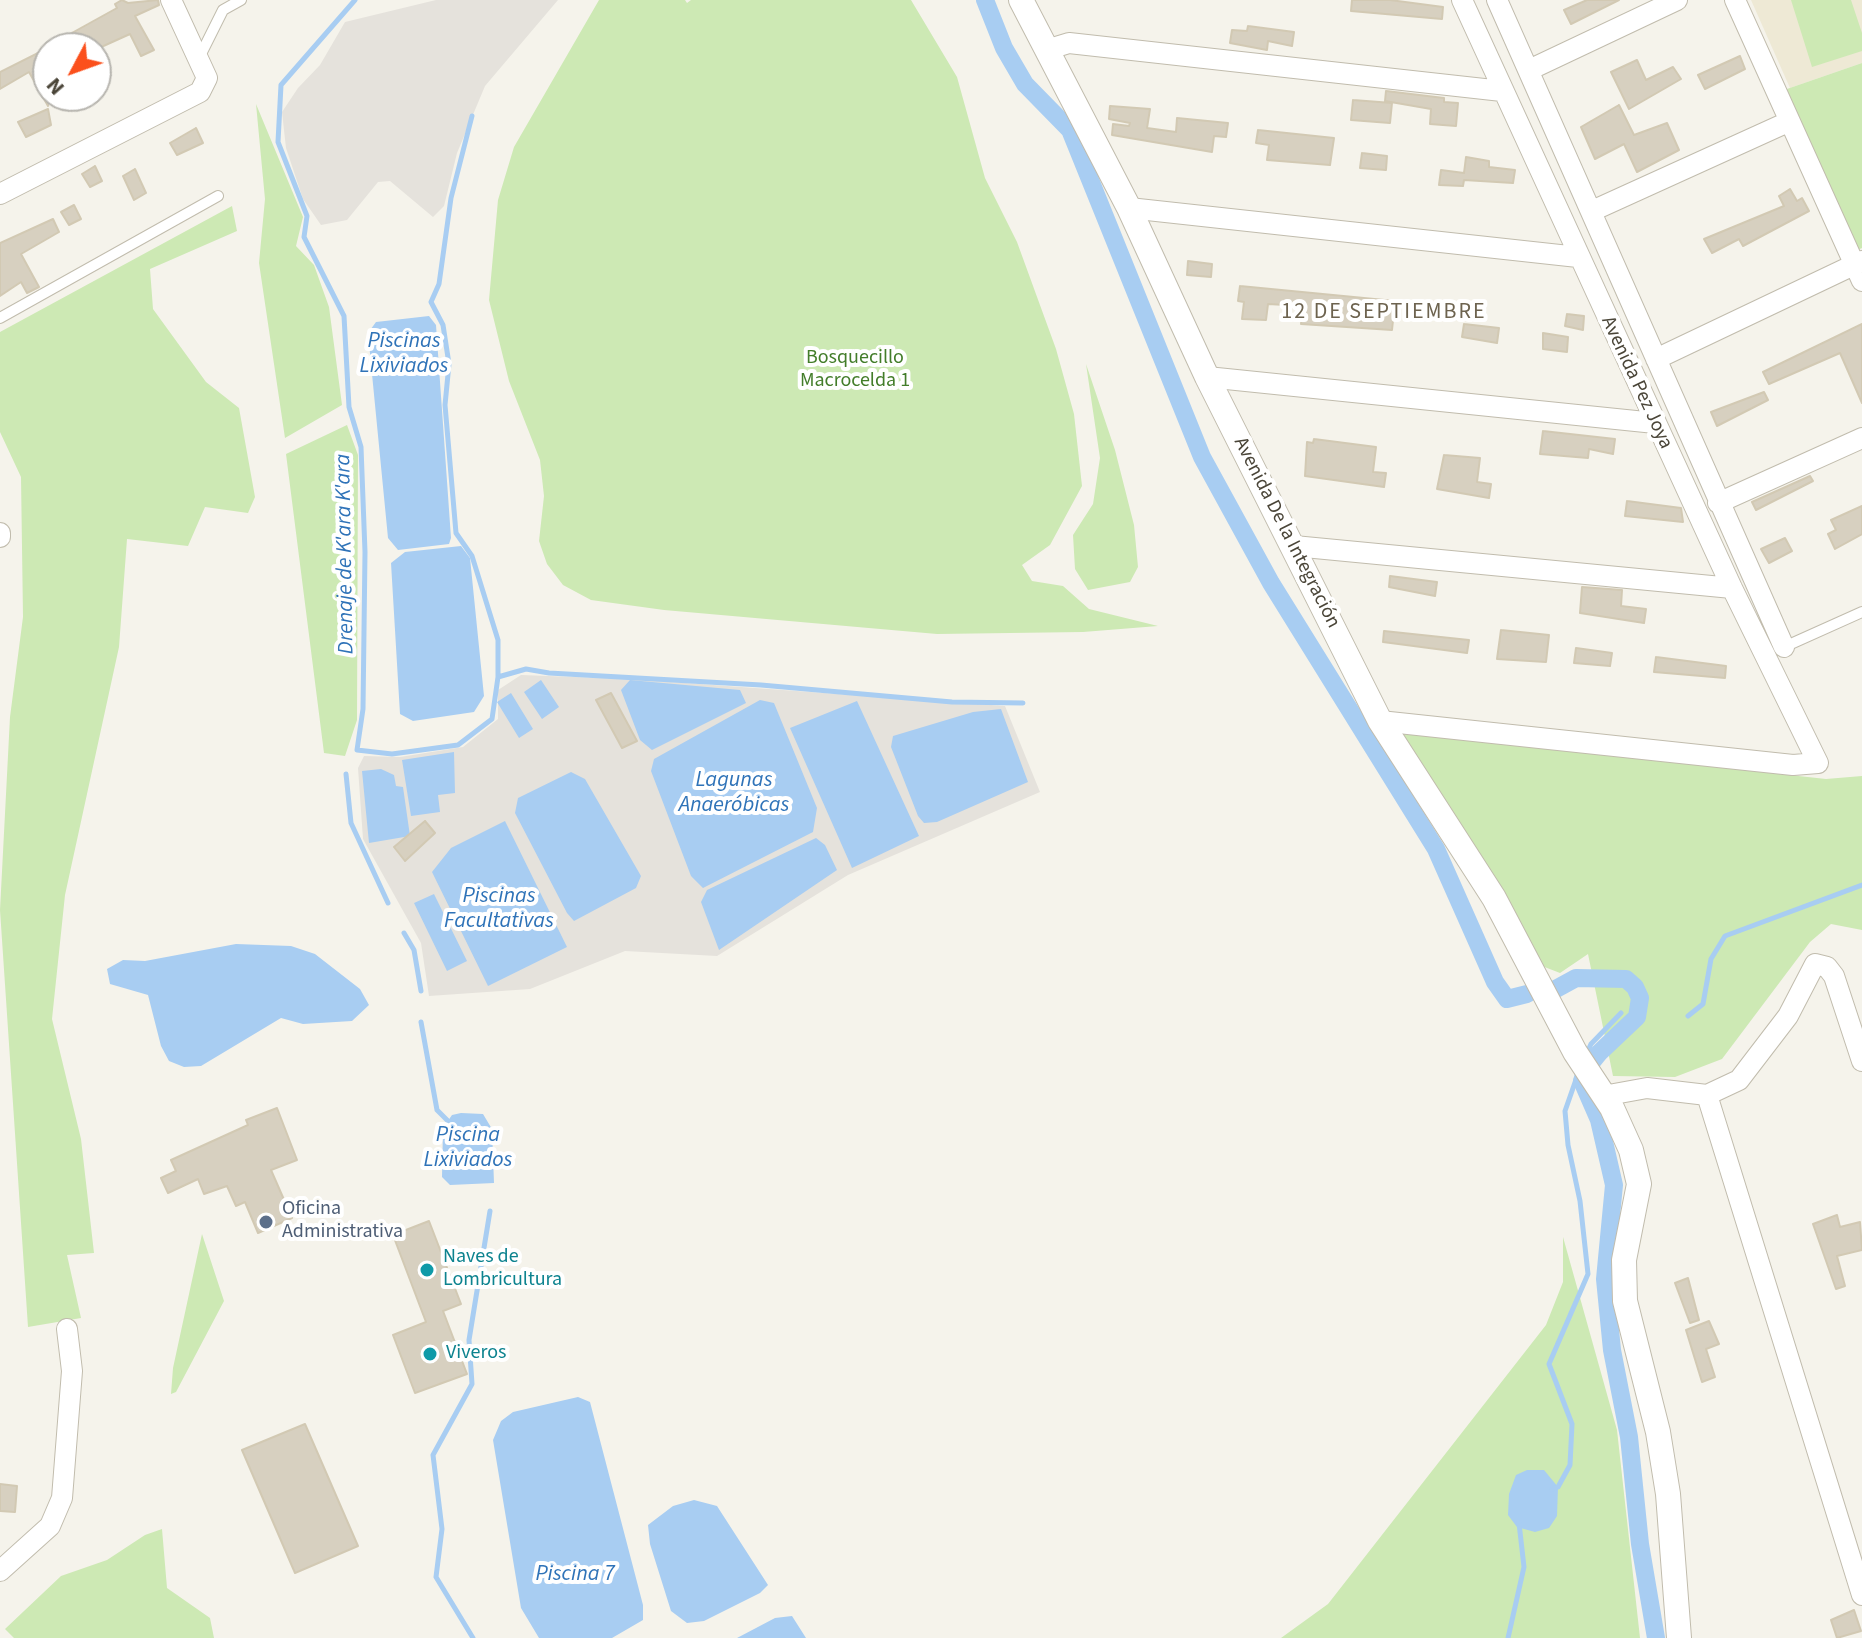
<!DOCTYPE html>
<meta charset="utf-8">
<style>
body{margin:0}
#map{position:relative;width:1862px;height:1638px;overflow:hidden;background:#f5f3eb;font-family:"Source Sans 3",sans-serif}
canvas{display:block}
.north{position:absolute;left:32px;top:32px;width:80px;height:80px;box-sizing:border-box;background:#fff;border:2px solid #b7b5af;border-radius:50%;rotate:229deg;font-size:22px;font-weight:700;line-height:32px;text-align:center;color:#4a4538}
.north::after{content:'';display:block;margin:auto;width:28px;height:36px;background:#fb501c;clip-path:polygon(50% 0,100% 100%,50% 72%,0 100%)}
</style>
<div id="map">
<canvas width="1862" height="1638"></canvas>
<div class="north">N</div>
</div>
<script>
const c = document.querySelector('canvas').getContext('2d');
c.lineJoin = 'round';
function paint(path, color) {
  c.fillStyle = color;
  c.fill(path, 'evenodd');
}
function toPath(rows) {
  const path = new Path2D();
  for (const r of rows) {
    path.moveTo(r[0], r[1]);
    for (let i = 2; i < r.length; i += 2) path.lineTo(r[i], r[i + 1]);
  }
  return path;
}
function stroke(path, color, width, dash) {
  c.strokeStyle = color;
  c.lineWidth = width;
  c.lineCap = dash ? 'butt' : 'round';
  c.setLineDash(dash || []);
  c.stroke(path);
}
function drawText(font, color, halo, rows, align = 'center') {
  c.font = font + ' "Source Sans 3",sans-serif';
  c.lineWidth = 8;
  c.setLineDash([]);
  c.textBaseline = 'middle';
  c.strokeStyle = halo;
  c.fillStyle = color;
  for (const [text, x, y, turn = 0] of rows) {
    c.save();
    c.translate(x, y);
    c.rotate((+turn || 0) * Math.PI / 180);
    c.textAlign = isNaN(turn) ? turn : align;
    if (halo) c.strokeText(text, 0, 0);
    c.fillText(text, 0, 0);
    c.restore();
  }
}
paint(toPath([
 [436,0,558,0,485,86,457,153,444,206,433,217,390,181,378,182,347,220,321,225,303,199,286,148,282,112,298,88,320,65,345,22],
 [521,675,630,679,1005,706,1040,792,848,875,717,956,625,951,530,989,429,996,421,943,363,839,358,768,364,756,400,757,463,747,498,719,498,690]
]), '#e5e2dc');
paint(toPath([
 [1751,0,1862,0,1862,63,1790,88]
]), '#eee9d5');
paint(toPath([
 [599,0,685,0,687,3,691,0,911,0,957,77,985,178,1017,242,1056,349,1074,414,1082,486,1050,545,1022,565,1032,581,1063,586,1089,609,1158,626,1083,632,937,634,664,610,591,600,563,585,547,564,539,541,544,496,540,460,509,381,489,300,498,200,514,147],
 [1791,0,1851,0,1862,33,1862,51,1812,67],
 [1862,63,1862,248,1855,251,1784,90],
 [256,104,303,217,296,246,314,265,329,307,342,405,285,438,259,263,265,199],
 [232,206,237,231,150,269,153,309,206,382,239,408,255,497,248,513,205,507,188,546,127,539,119,647,65,895,52,1019,81,1139,94,1253,67,1255,81,1318,28,1327,0,910,10,717,23,617,21,477,0,432,0,332],
 [1086,364,1115,450,1134,525,1138,567,1130,582,1088,590,1075,569,1073,535,1093,504,1100,458],
 [347,425,358,455,357,720,345,756,324,753,286,454],
 [1395,732,1826,779,1862,776,1862,930,1831,924,1810,942,1722,1059,1675,1077,1613,1076,1588,954,1560,973,1542,966],
 [202,1234,224,1301,176,1392,171,1394,173,1368],
 [1563,1237,1617,1430,1640,1638,1281,1638,1328,1604,1546,1325,1563,1282],
 [162,1529,167,1588,210,1618,214,1638,14,1638,5,1629,61,1576,107,1560,145,1535]
]), '#cde9b4');
paint(toPath([
 [429,316,436,325,451,538,449,544,398,550,388,538,368,333,376,322],
 [461,546,470,558,484,696,474,712,413,721,400,714,391,563,405,552],
 [541,680,559,707,542,719,524,692],
 [630,680,740,690,746,703,652,750,640,740,621,690],
 [511,693,533,729,519,738,497,702],
 [760,700,774,703,817,808,813,832,703,888,691,876,651,771,654,759],
 [857,701,919,836,852,868,790,728],
 [1001,709,1028,782,937,822,924,823,918,816,891,747,893,736,973,712],
 [454,752,455,793,438,795,440,812,411,816,402,760],
 [381,769,394,775,396,786,403,787,410,836,369,843,362,771],
 [571,772,585,779,641,876,636,888,574,921,567,913,515,813,518,798],
 [505,821,567,947,488,986,432,872,451,848],
 [816,838,825,845,837,870,719,950,701,902,707,890],
 [434,894,467,961,447,971,414,903],
 [236,944,291,946,315,954,360,989,369,1005,352,1021,303,1024,281,1018,201,1066,184,1067,169,1061,161,1046,148,995,110,984,107,969,123,960,145,961],
 [461,1113,483,1114,492,1129,494,1183,450,1185,442,1177,443,1128,452,1115],
 [578,1397,590,1402,643,1605,643,1620,612,1638,539,1638,521,1608,493,1440,501,1421,513,1412],
 [1527,1470,1544,1470,1558,1487,1557,1516,1549,1528,1535,1532,1517,1527,1508,1515,1509,1494,1516,1475],
 [694,1500,717,1506,768,1585,760,1593,704,1621,687,1623,671,1611,650,1544,648,1525,673,1506],
 [792,1616,806,1638,737,1638,775,1618]
]), '#a8cdf2');
stroke(toPath([
 [355,0,281,85,278,142,307,216,304,237,344,316,349,407,361,447,365,552,363,709,357,750,392,754,458,745,492,719,498,677,526,669,549,673,761,685,952,702,1023,703],
 [472,116,451,198,439,284,431,302,443,325,449,364,445,405,456,533,472,556,498,640,498,677],
 [346,774,351,823,388,903],
 [404,933,414,950,421,991],
 [1688,1016,1703,1004,1711,959,1725,936,1862,885],
 [421,1022,437,1110,448,1121],
 [1586,1055,1591,1044,1621,1013],
 [1552,1489,1558,1487,1570,1465,1572,1424,1549,1364,1588,1274,1580,1201,1568,1145,1565,1111,1579,1071],
 [473,1638,436,1577,442,1529,433,1455,472,1384,469,1340,490,1211],
 [1508,1638,1524,1567,1519,1523]
]), '#a8cdf2', 5);
stroke(toPath([
 [985,0,1004,48,1025,84,1070,130,1202,457,1271,583,1436,849,1495,982,1507,999,1527,994],
 [1554,990,1576,978,1626,979,1635,987,1640,998,1637,1017,1599,1053,1586,1069,1582,1081,1599,1120,1614,1185,1605,1279,1612,1350,1629,1437,1640,1544,1656,1638]
]), '#a8cdf2', 18);
const building = toPath([
 [122,0,128,3,158,0,159,5,135,16,154,50,141,56,130,34,99,48,67,48,61,39,117,8,115,4,122,0],
 [1352,0,1390,0,1443,7,1442,19,1351,11,1352,0],
 [1587,0,1619,0,1571,24,1564,10,1587,0],
 [1248,26,1294,32,1292,46,1268,41,1267,50,1230,43,1232,30,1247,31,1248,26],
 [54,45,55,48,48,48,48,61,42,64,48,62,48,106,29,72,0,89,0,72,54,45],
 [1740,56,1745,69,1705,89,1698,75,1740,56],
 [1637,60,1646,80,1673,67,1681,79,1629,109,1611,72,1637,60],
 [1386,91,1444,98,1444,102,1458,103,1456,126,1430,124,1431,109,1385,101,1386,91],
 [1353,100,1392,103,1390,123,1351,120,1353,100],
 [1619,105,1634,135,1667,123,1679,150,1637,172,1624,144,1595,159,1581,127,1619,105],
 [1110,106,1150,109,1147,128,1176,132,1177,118,1228,123,1226,137,1214,136,1212,152,1112,135,1113,124,1129,126,1130,123,1109,119,1110,106],
 [48,109,51,125,26,137,18,122,48,109],
 [196,128,203,143,177,155,170,143,196,128],
 [1258,130,1334,138,1330,165,1267,160,1269,145,1256,143,1258,130],
 [1362,153,1387,156,1386,170,1360,168,1362,153],
 [1466,157,1489,161,1489,167,1515,170,1513,183,1464,180,1463,186,1439,185,1441,170,1464,173,1466,157],
 [95,166,102,181,90,187,82,174,95,166],
 [135,169,146,193,134,200,123,176,135,169],
 [1790,189,1797,201,1802,198,1809,211,1743,246,1739,239,1712,253,1704,239,1784,206,1779,196,1790,189],
 [74,205,81,219,69,225,61,212,74,205],
 [53,219,59,232,21,254,39,287,27,293,21,282,0,296,0,243,53,219],
 [1188,261,1212,264,1211,277,1187,275,1188,261],
 [1240,286,1395,301,1392,330,1301,324,1303,306,1268,304,1266,320,1242,319,1244,302,1238,301,1240,286],
 [1567,314,1584,316,1583,330,1565,326,1567,314],
 [1464,324,1499,328,1497,343,1462,337,1464,324],
 [1862,324,1862,403,1840,353,1769,384,1763,372,1862,324],
 [1543,333,1568,337,1567,352,1543,349,1543,333],
 [1764,392,1768,400,1717,426,1711,412,1764,392],
 [1543,431,1615,439,1613,454,1589,449,1588,458,1540,454,1543,431],
 [1314,439,1376,447,1373,472,1386,473,1384,487,1305,476,1307,442,1313,443,1314,439],
 [1444,455,1480,458,1477,482,1491,484,1489,498,1437,489,1444,455],
 [1810,476,1813,481,1756,510,1752,502,1810,476],
 [1627,501,1681,508,1683,522,1625,516,1627,501],
 [1862,506,1862,534,1835,549,1828,534,1836,530,1831,520,1862,506],
 [1785,538,1792,551,1769,563,1761,549,1785,538],
 [1390,576,1437,582,1435,596,1389,587,1390,576],
 [1582,587,1622,590,1621,606,1646,609,1644,623,1580,613,1582,587],
 [1501,630,1549,635,1546,662,1497,659,1501,630],
 [1384,631,1469,640,1467,653,1383,642,1384,631],
 [1576,648,1612,653,1610,666,1574,663,1576,648],
 [1656,657,1726,666,1725,678,1654,672,1656,657],
 [611,693,637,741,622,748,596,700,611,693],
 [425,821,435,833,405,861,394,847,425,821],
 [277,1108,297,1160,271,1170,292,1218,258,1233,245,1202,236,1206,227,1186,204,1194,198,1179,168,1193,161,1178,176,1171,171,1160,248,1125,246,1120,277,1108],
 [1837,1215,1840,1227,1860,1222,1862,1250,1837,1256,1845,1286,1836,1289,1813,1224,1837,1215],
 [429,1221,461,1304,443,1311,467,1374,415,1393,393,1335,426,1322,393,1235,429,1221],
 [1688,1278,1699,1320,1690,1323,1675,1283,1688,1278],
 [1709,1321,1719,1344,1706,1349,1715,1377,1702,1382,1686,1330,1709,1321],
 [305,1424,358,1546,295,1573,242,1450,305,1424],
 [0,1484,17,1486,15,1512,0,1511,0,1484],
 [1854,1610,1861,1631,1837,1638,1831,1620,1854,1610]
]);
paint(building, '#d7d0c0');
stroke(building, '#d2c9b3', 2);
const service = toPath([
 [199,58,223,10,241,0],
 [0,318,218,196],
 [1784,647,1862,612]
]);
const minor = toPath([
 [1497,0,1784,647],
 [1735,0,1862,281],
 [1046,50,1069,43,1502,91],
 [1529,70,1677,0],
 [0,194,200,92,207,78,171,0],
 [1129,208,1578,257],
 [1592,211,1788,122],
 [1656,359,1862,261],
 [1207,377,1655,423],
 [1718,503,1862,438],
 [0,533,0,537],
 [1294,546,1732,588],
 [1380,721,1793,765,1818,763,1732,588,1462,0],
 [1707,1095,1862,1595],
 [1603,1096,1647,1088,1707,1095,1739,1080,1788,1016,1815,964,1827,967,1834,976,1862,1061],
 [0,1571,50,1526,62,1498,72,1371,67,1329]
]);
const tertiary = toPath([
 [1021,0,1129,208,1207,377,1380,721,1494,898,1575,1052,1612,1108,1631,1150,1639,1184,1624,1260,1625,1301,1658,1432,1668,1494,1679,1638]
]);
stroke(service, '#c1bcad', 12);
stroke(minor, '#c1bcad', 22);
stroke(tertiary, '#c1bcad', 26);
stroke(service, '#fff', 10);
stroke(minor, '#fff', 20);
stroke(tertiary, '#fff', 24);
for (const [x, y, r, color] of [
 [266,1222,8,"#5c6f8a"],
 [427,1270,8,"#0f9aa8"],
 [430,1354,8,"#0f9aa8"]
]) {
  const dot = new Path2D();
  dot.arc(x, y, r, 0, 2 * Math.PI);
  c.fillStyle = color;
  c.fill(dot);
  stroke(dot, '#fff', 3);
}
drawText('20px', '#437d2a', '#fff', [
 ["Bosquecillo",855,359],
 ["Macrocelda 1",855,382]
]);
drawText('20px', '#4a4538', '#fff', [
 ["Avenida Pez Joya",1636,383,65],
 ["Avenida De la Integración",1286,533,63]
]);
drawText('20px', '#4e5e75', '#fff', [
 ["Oficina",282,1210],
 ["Administrativa",282,1233]
], 'left');
drawText('20px', '#0d838f', '#fff', [
 ["Naves de",443,1258],
 ["Lombricultura",443,1281],
 ["Viveros",446,1354]
], 'left');
c.letterSpacing = '2px';
drawText('22px', '#6d634f', '#fff', [
 ["12 DE SEPTIEMBRE",1384,313]
]);
c.letterSpacing = '0px';
drawText('italic 22px', '#2f73b8', '#fff', [
 ["Piscinas",404,342],
 ["Lixiviados",404,367],
 ["Drenaje de K'ara K'ara",346,554,-91],
 ["Lagunas",734,781],
 ["Anaeróbicas",734,806],
 ["Piscinas",499,897],
 ["Facultativas",499,922],
 ["Piscina",468,1136],
 ["Lixiviados",468,1161],
 ["Piscina 7",575,1575]
]);
</script>
